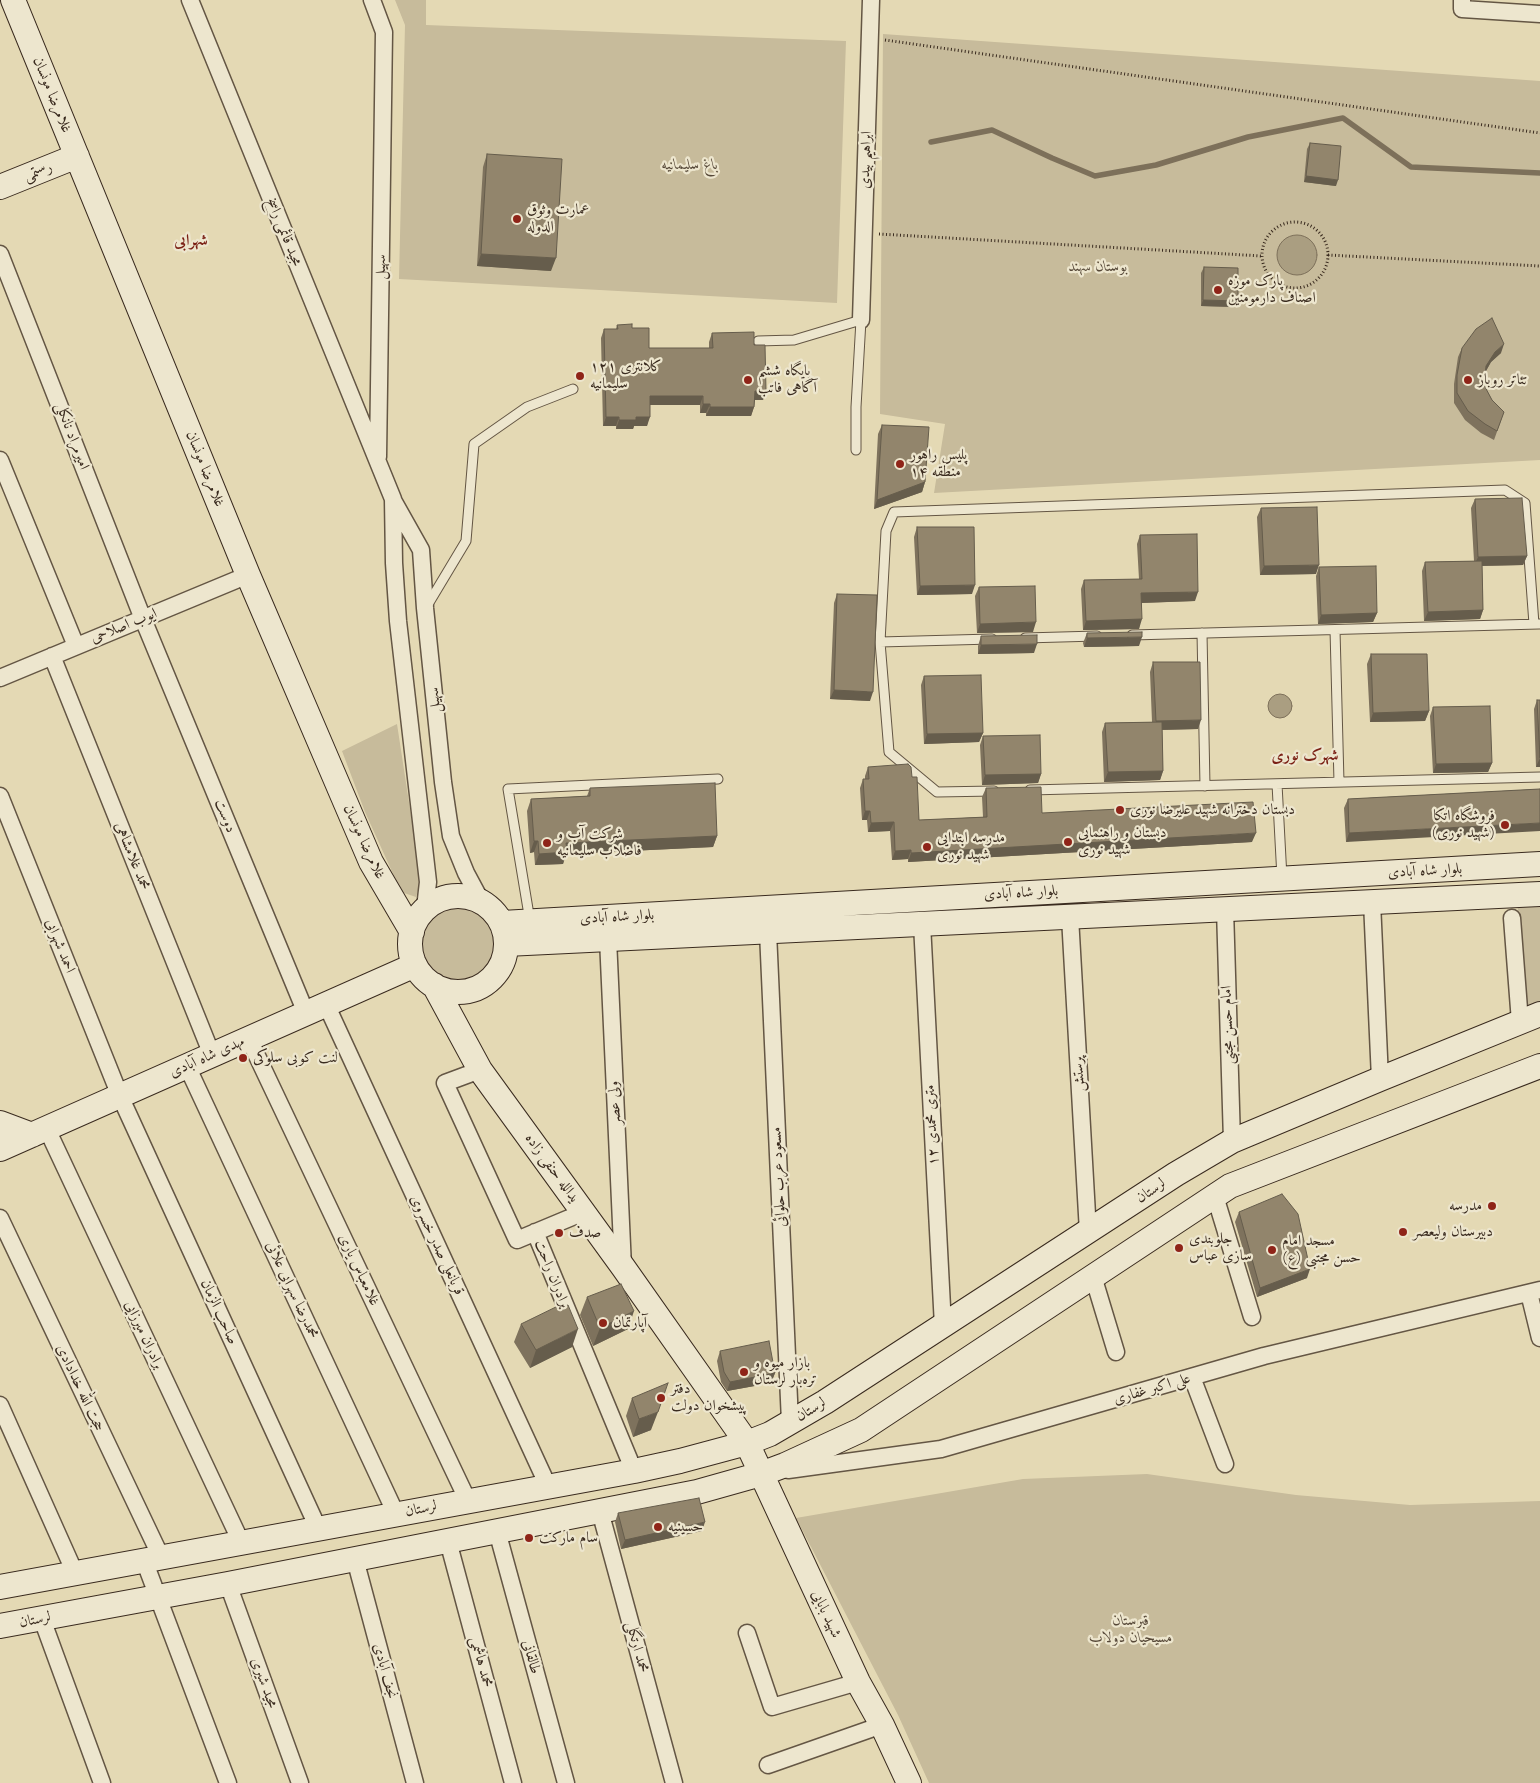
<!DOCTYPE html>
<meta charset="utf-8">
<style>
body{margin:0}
canvas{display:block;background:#e4d9b4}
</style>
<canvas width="1540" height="1783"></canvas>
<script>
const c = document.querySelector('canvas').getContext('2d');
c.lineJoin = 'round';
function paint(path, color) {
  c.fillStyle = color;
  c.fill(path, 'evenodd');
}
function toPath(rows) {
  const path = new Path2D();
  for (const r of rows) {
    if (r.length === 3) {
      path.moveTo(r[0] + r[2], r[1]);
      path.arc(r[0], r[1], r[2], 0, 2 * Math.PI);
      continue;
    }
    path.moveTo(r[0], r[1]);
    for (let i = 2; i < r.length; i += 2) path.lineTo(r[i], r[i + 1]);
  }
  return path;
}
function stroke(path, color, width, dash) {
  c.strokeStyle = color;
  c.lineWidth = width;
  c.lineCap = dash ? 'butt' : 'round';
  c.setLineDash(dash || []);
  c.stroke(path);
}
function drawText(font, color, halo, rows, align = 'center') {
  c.font = font + ' "Old Standard TT",Amiri,serif';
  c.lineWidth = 4.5;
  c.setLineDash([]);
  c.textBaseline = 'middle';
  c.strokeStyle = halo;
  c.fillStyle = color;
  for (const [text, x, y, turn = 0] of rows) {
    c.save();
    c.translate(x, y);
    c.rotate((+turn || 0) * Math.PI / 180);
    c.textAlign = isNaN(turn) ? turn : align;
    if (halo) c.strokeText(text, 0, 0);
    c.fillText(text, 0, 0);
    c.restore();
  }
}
paint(toPath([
 [395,0,426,0,426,25,846,41,837,303,399,279,405,25],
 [883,34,1540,81,1540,460,934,493,945,424,880,414],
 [397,724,421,881,416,897,404,893,394,876,365,812,342,751],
 [1540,898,1540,1008,1526,1014,1517,899],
 [458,942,37],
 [1147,1474,1296,1495,1410,1505,1540,1501,1540,1783,929,1783,898,1715,796,1518,1023,1479]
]), '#c7bb9b');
const water = toPath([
 [1297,255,20],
 [1280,706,12]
]);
paint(water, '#aa9e81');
stroke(water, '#7d705a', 1);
stroke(toPath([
 [931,142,992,130,1052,158,1095,176,1156,165,1248,137,1343,118,1411,167,1540,173]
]), '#7d705a', 5.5);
const lane = toPath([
 [758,341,794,340,861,320,856,407,856,450],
 [427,606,466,541,474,444,527,407,573,389],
 [1335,630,1339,782],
 [1202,633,1205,786],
 [1132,635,1539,624],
 [1025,638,1097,636],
 [880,642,992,639],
 [1277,784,1282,878],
 [1030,790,1540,777],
 [994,791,937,792,889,752,880,642,886,531,894,512,1505,490,1525,503,1534,624],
 [530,921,508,789,718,779]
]);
const street = toPath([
 [190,0,393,499,394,563,398,621,428,882,425,908],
 [372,0,384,32,378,457],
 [1462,0,1462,9,1540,14],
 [0,254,143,619,306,1013],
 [861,320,871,0],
 [0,460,76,646],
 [394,502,421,550,425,608,443,782,451,836,466,873,481,901],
 [52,656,212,1055],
 [0,678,248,575],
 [0,796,120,1096,318,1528],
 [1372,902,1380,1079],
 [1225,909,1232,1141],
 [1070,917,1088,1232],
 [1512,918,1520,1022],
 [922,924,943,1326],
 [768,932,790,1422],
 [608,939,623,1267],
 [326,1004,548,1486],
 [249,1039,468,1501],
 [187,1066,396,1514],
 [480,1070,445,1083,517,1240,584,1212],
 [47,1129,241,1542],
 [1215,1196,1252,1317],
 [0,1218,161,1557],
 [535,1232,634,1471],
 [1093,1276,1116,1352],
 [1529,1293,1540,1338],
 [1192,1377,1225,1464],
 [0,1405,75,1573],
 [788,1470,941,1449,1264,1356,1540,1290],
 [600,1511,674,1783],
 [497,1531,566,1783],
 [448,1541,513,1783],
 [355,1559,415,1783],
 [144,1560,228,1783],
 [228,1584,300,1783],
 [42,1619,102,1783],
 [747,1633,772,1707,858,1682],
 [768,1765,882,1725]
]);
const secondary = toPath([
 [13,0,248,575,371,862,412,932],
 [0,187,77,156],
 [458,944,48],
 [502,923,1540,864],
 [506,944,1540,894],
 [434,985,480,1070,623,1267,747,1443,858,1682,882,1725,909,1783],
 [0,1123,32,1135],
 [0,1149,415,965],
 [0,1587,634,1471,680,1461,747,1443,770,1434,825,1402,1176,1174,1232,1141,1380,1079,1540,1014],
 [0,1626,228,1584,697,1492,761,1474,785,1465,861,1430,1230,1186,1540,1066]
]);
stroke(lane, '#645644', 11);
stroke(street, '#645644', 19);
stroke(secondary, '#3a2b1f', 26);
stroke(toPath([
 [885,40,1540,133],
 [1295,255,33],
 [879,234,1262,256],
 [1328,255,1540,266]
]), '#3a2b1f', 3, [1, 2.5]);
stroke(lane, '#ede6ce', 9);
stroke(street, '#ede6ce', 16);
stroke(secondary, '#ede6ce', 24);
paint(toPath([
 [1310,143,1336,186,1304,182,1307,149],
 [487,154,551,271,477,266,483,167],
 [1204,267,1235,307,1201,306,1201,273],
 [617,325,632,328,649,348,709,348,709,342,712,333,754,345,766,391,763,400,755,400,754,407,751,416,706,416,706,413,700,413,700,405,650,405,647,426,634,426,633,429,616,429,616,426,603,426,601,338,604,329,616,329],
 [1462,348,1501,353,1491,362,1486,371,1484,385,1492,400,1504,412,1494,440,1481,433,1465,420,1454,403,1454,384,1458,357],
 [882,425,925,482,922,492,874,509,878,434],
 [1475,499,1527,556,1523,565,1482,566,1483,610,1480,619,1424,621,1422,571,1425,562,1474,561,1471,508],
 [1261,508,1316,574,1260,575,1257,517],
 [917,527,972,594,917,595,914,537],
 [1140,535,1195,601,1142,603,1139,629,1083,630,1081,589,1084,580,1139,579,1137,544],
 [1319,567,1377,613,1373,622,1318,624,1316,576],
 [979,587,1033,632,977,633,975,596],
 [837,594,870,701,830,699,834,603],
 [1087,633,1139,646,1084,647,1083,643],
 [981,636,1034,653,978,654,978,646],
 [1371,654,1429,711,1425,721,1370,722,1367,664],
 [1153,662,1198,729,1162,730,1163,771,1160,780,1104,782,1102,732,1105,723,1152,722,1150,672],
 [924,676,983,733,979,742,924,744,921,685],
 [1537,700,1540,700,1540,767,1536,767,1534,709],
 [1433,707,1492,763,1488,772,1433,773,1430,716],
 [983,736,1041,774,1038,783,982,785,980,745],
 [868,767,912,777,919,820,983,817,982,797,986,788,1042,813,1252,842,908,862,908,859,892,860,890,831,868,832,867,820,862,820,860,788,863,779,865,779,865,776],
 [590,788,717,836,713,847,566,854,563,864,535,865,534,852,530,853,527,811,531,799,587,796],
 [1540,789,1346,842,1344,808,1348,799],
 [1239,1212,1307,1278,1257,1297,1235,1222],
 [587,1297,628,1329,593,1346,580,1315],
 [521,1324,572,1347,530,1368,514,1342],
 [720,1351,775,1373,771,1383,727,1391,721,1382,717,1361],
 [632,1398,651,1430,633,1437,626,1416],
 [618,1513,702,1531,621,1549,615,1522]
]), '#7e725d');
paint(toPath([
 [1306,176,1338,180,1336,186,1304,182],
 [481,254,556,258,551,271,477,266],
 [1203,300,1238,301,1235,307,1201,306],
 [1504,344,1501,353,1491,362,1483,376,1486,366,1495,352],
 [755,391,766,391,763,400,751,400],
 [650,396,703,396,700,405,647,405],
 [703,404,710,404,706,413,700,413],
 [710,407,754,407,751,416,706,416],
 [606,417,619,417,616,426,603,426],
 [636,417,650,417,647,426,634,426,633,429,616,429,619,420],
 [925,482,922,492,874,509,877,500],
 [1527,556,1523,565,1474,566,1478,557],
 [1319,565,1316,574,1260,575,1264,566],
 [975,585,972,594,917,595,920,586],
 [1198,592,1195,601,1138,603,1141,593],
 [1483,610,1480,619,1424,621,1428,612],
 [1377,613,1373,622,1318,624,1321,615],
 [1142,619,1139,629,1083,630,1086,621],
 [1036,622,1033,632,977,633,980,624],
 [1142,637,1139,646,1084,647,1087,638],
 [1037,644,1034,653,978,654,981,645],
 [834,690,873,692,870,701,830,699],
 [1429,711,1425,721,1370,722,1373,713],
 [1201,720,1198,729,1153,730,1156,721],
 [983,733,979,742,924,744,927,734],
 [1540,758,1540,767,1536,767],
 [1492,763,1488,772,1433,773,1436,764],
 [1163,771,1160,780,1104,782,1108,772],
 [1041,774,1038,783,982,785,985,775],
 [865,811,870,811,867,820,862,820],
 [894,822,890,831,868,832,871,823],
 [1540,823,1540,831,1346,842,1349,833],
 [1256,833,1252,842,908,862,911,853],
 [717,836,713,847,566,854,563,864,535,865,539,854,566,843],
 [534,841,538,841,534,852,530,853],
 [911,850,908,859,892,860,895,851],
 [1310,1269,1307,1278,1257,1297,1260,1288],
 [634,1311,628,1329,593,1346,600,1328],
 [578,1329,572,1347,530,1368,536,1350],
 [775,1373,771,1383,727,1391,730,1382],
 [658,1412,651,1430,633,1437,639,1419],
 [705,1522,702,1531,621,1549,625,1540]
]), '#665d4c');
const building = toPath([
 [1310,143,1341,146,1338,180,1306,176,1310,143],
 [487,154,562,159,556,258,481,254,487,154],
 [1204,267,1238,268,1238,301,1203,300,1204,267],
 [1492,318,1504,344,1495,352,1486,366,1484,385,1492,400,1504,412,1497,431,1485,424,1468,411,1457,393,1457,375,1462,348,1476,329,1492,318],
 [632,324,632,328,649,328,649,348,713,348,712,333,754,332,754,345,765,345,766,391,755,391,754,407,710,407,710,404,703,404,703,396,650,396,650,417,636,417,636,420,619,420,619,417,606,417,604,329,618,329,617,325,632,324],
 [882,425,929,427,925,482,877,500,882,425],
 [1522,498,1527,556,1478,557,1475,499,1522,498],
 [1317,507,1319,565,1264,566,1261,508,1317,507],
 [917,527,974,527,975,585,920,586,917,527],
 [1197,534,1198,592,1141,593,1142,619,1086,621,1084,580,1142,579,1140,535,1197,534],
 [1482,561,1483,610,1428,612,1425,562,1482,561],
 [1376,566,1377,613,1321,615,1319,567,1376,566],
 [1035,586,1036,622,980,624,979,587,1035,586],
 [837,594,877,595,873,692,834,690,837,594],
 [1142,632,1142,637,1087,638,1087,633,1142,632],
 [1037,635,1037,644,981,645,981,636,1037,635],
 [1371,654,1427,654,1429,711,1373,713,1371,654],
 [1153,662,1200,662,1201,720,1156,721,1153,662],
 [981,675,983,733,927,734,924,676,981,675],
 [1537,700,1540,700,1540,758,1537,700],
 [1490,706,1492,763,1436,764,1433,707,1490,706],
 [1162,722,1163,771,1108,772,1105,723,1162,722],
 [1040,735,1041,774,985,775,983,736,1040,735],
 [908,764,911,767,912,777,917,777,919,820,987,817,986,788,1041,787,1042,813,1253,802,1256,833,911,853,911,850,895,851,894,822,871,823,870,811,865,811,863,779,869,779,868,767,908,764],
 [715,783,717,836,566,843,567,852,539,854,538,841,534,841,531,799,590,796,590,788,715,783],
 [1540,789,1540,823,1349,833,1348,799,1540,789],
 [1282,1194,1298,1214,1310,1269,1260,1288,1239,1212,1282,1194],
 [621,1284,634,1311,600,1328,587,1297,621,1284],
 [560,1305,561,1307,568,1305,578,1329,536,1350,521,1324,560,1305],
 [769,1341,775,1373,730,1382,724,1372,720,1351,769,1341],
 [668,1383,658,1412,639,1419,632,1398,668,1383],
 [699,1498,705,1522,625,1540,618,1513,699,1498]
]);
paint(building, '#92856c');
stroke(building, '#665d4c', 1);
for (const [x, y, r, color] of [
 [517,219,5,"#8f2418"],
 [1218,290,5,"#8f2418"],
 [580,376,5,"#8f2418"],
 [748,380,5,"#8f2418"],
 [1468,380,5,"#8f2418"],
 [900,464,5,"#8f2418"],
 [1120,810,5,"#8f2418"],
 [1505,825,5,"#8f2418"],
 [1068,842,5,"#8f2418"],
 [547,843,5,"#8f2418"],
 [927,847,5,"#8f2418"],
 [243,1058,5,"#8f2418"],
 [1492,1206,5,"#8f2418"],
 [1403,1232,5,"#8f2418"],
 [559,1233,5,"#8f2418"],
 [1179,1248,5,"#8f2418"],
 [1272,1250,5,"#8f2418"],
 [603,1323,5,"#8f2418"],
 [744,1372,5,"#8f2418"],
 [661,1398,5,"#8f2418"],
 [658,1527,5,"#8f2418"],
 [529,1538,5,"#8f2418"]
]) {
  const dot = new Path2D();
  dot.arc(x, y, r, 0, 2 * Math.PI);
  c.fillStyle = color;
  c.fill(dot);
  stroke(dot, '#ede6ce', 2);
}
drawText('15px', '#3a2b1f', '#ede6ce', [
 ["غلامرضا مونسان",52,95,68],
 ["ابراهیم بیدی",866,160,-88],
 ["رستمی",38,172,-22],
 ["مجید قائمی راسخ",284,232,68],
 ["سهیل",381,267,-89],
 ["امیرمراد نانکلی",72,436,69],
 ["غلامرضا مونسان",205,469,68],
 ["ایوب اصلاحی",124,626,-22],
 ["سهیل",435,700,-96],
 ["دوست",225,816,68],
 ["غلامرضا مونسان",364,842,65],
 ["محمد غلامشاهی",132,856,68],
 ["بلوار شاه آبادی",1425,871,-3],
 ["بلوار شاه آبادی",1021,893,-3],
 ["بلوار شاه آبادی",617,917,-3],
 ["احمد شهرابی",60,946,68],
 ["امام حسن مجتبی",1228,1025,-92],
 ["مهدی شاه آبادی",207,1057,-24],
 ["پرستش",1079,1074,-93],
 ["ولی عصر",615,1103,-93],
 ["۱۲ متری محمدی",932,1125,-93],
 ["یدالله حنفی زاده",552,1168,54],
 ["مسعود عرب حلوائی",779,1177,-93],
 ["لرستان",1151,1191,-33],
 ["قربانعلی صدر خسروی",437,1245,65],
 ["غلامعباس یاری",359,1270,65],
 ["برادران راحت",552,1274,68],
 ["محمدرضا سهرابی علائی",292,1290,65],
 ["صاحب الزمان",219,1312,65],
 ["برادران میرزایی",144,1335,65],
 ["حجت الله خدادادی",80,1388,65],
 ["علی اکبر غفاری",1152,1389,-16],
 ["لرستان",811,1410,-30],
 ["لرستان",421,1509,-10],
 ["شهید بابایی",826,1614,65],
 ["لرستان",35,1620,-10],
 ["محمد ارتگلی",637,1647,75],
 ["طالقانی",531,1657,75],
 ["محمد هاشمی",481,1662,75],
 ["نجف آبادی",385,1671,75],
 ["مجید شیری",264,1683,70]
]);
drawText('italic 15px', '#564838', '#ede6ce', [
 ["باغ سلیمانیه",690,165],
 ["بوستان سهند",1098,267],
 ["قبرستان",1131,1621],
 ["مسیحیان دولاب",1131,1638]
]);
drawText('15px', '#3a2b1f', '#ede6ce', [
 ["عمارت وثوق",527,210],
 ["الدوله",527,227],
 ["پارک موزه",1228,281],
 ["اصناف دارمومنین",1228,298],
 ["كلانتری ١٢١",590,367],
 ["سلیمانیه",590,384],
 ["پایگاه ششم",758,371],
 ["آگاهی فاتب",758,388],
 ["تئاتر روباز",1478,380],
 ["پلیس راهور",910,455],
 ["منطقه ۱۴",910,472],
 ["دبستان دخترانه شهید علیرضا نوری",1130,810],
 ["فروشگاه اتکا",1495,816,"right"],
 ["(شهید نوری)",1495,833,"right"],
 ["دبستان و راهنمایی",1078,833],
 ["شهید نوری",1078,850],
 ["شرکت آب و",557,834],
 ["فاضلاب سلیمانیه",557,851],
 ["مدرسه ابتدایی",937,838],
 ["شهید نوری",937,855],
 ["لنت کوبی سلوکی",253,1058],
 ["مدرسه",1482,1206,"right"],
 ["دبیرستان ولیعصر",1413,1232],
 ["صدف",569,1233],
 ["جلوبندی",1189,1239],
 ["سازی عباس",1189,1256],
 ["مسجد امام",1282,1241],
 ["حسن مجتبی (ع)",1282,1258],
 ["آپارتمان",613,1323],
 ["بازار میوه و",754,1363],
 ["تره‌بار لرستان",754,1380],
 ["دفتر",671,1389],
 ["پیشخوان دولت",671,1406],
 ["حسینیه",668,1527],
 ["سام مارکت",539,1538]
], 'left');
drawText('bold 16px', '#7a1f14', '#ede6ce', [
 ["شهرابی",191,241],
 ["شهرک نوری",1305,756]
]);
</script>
